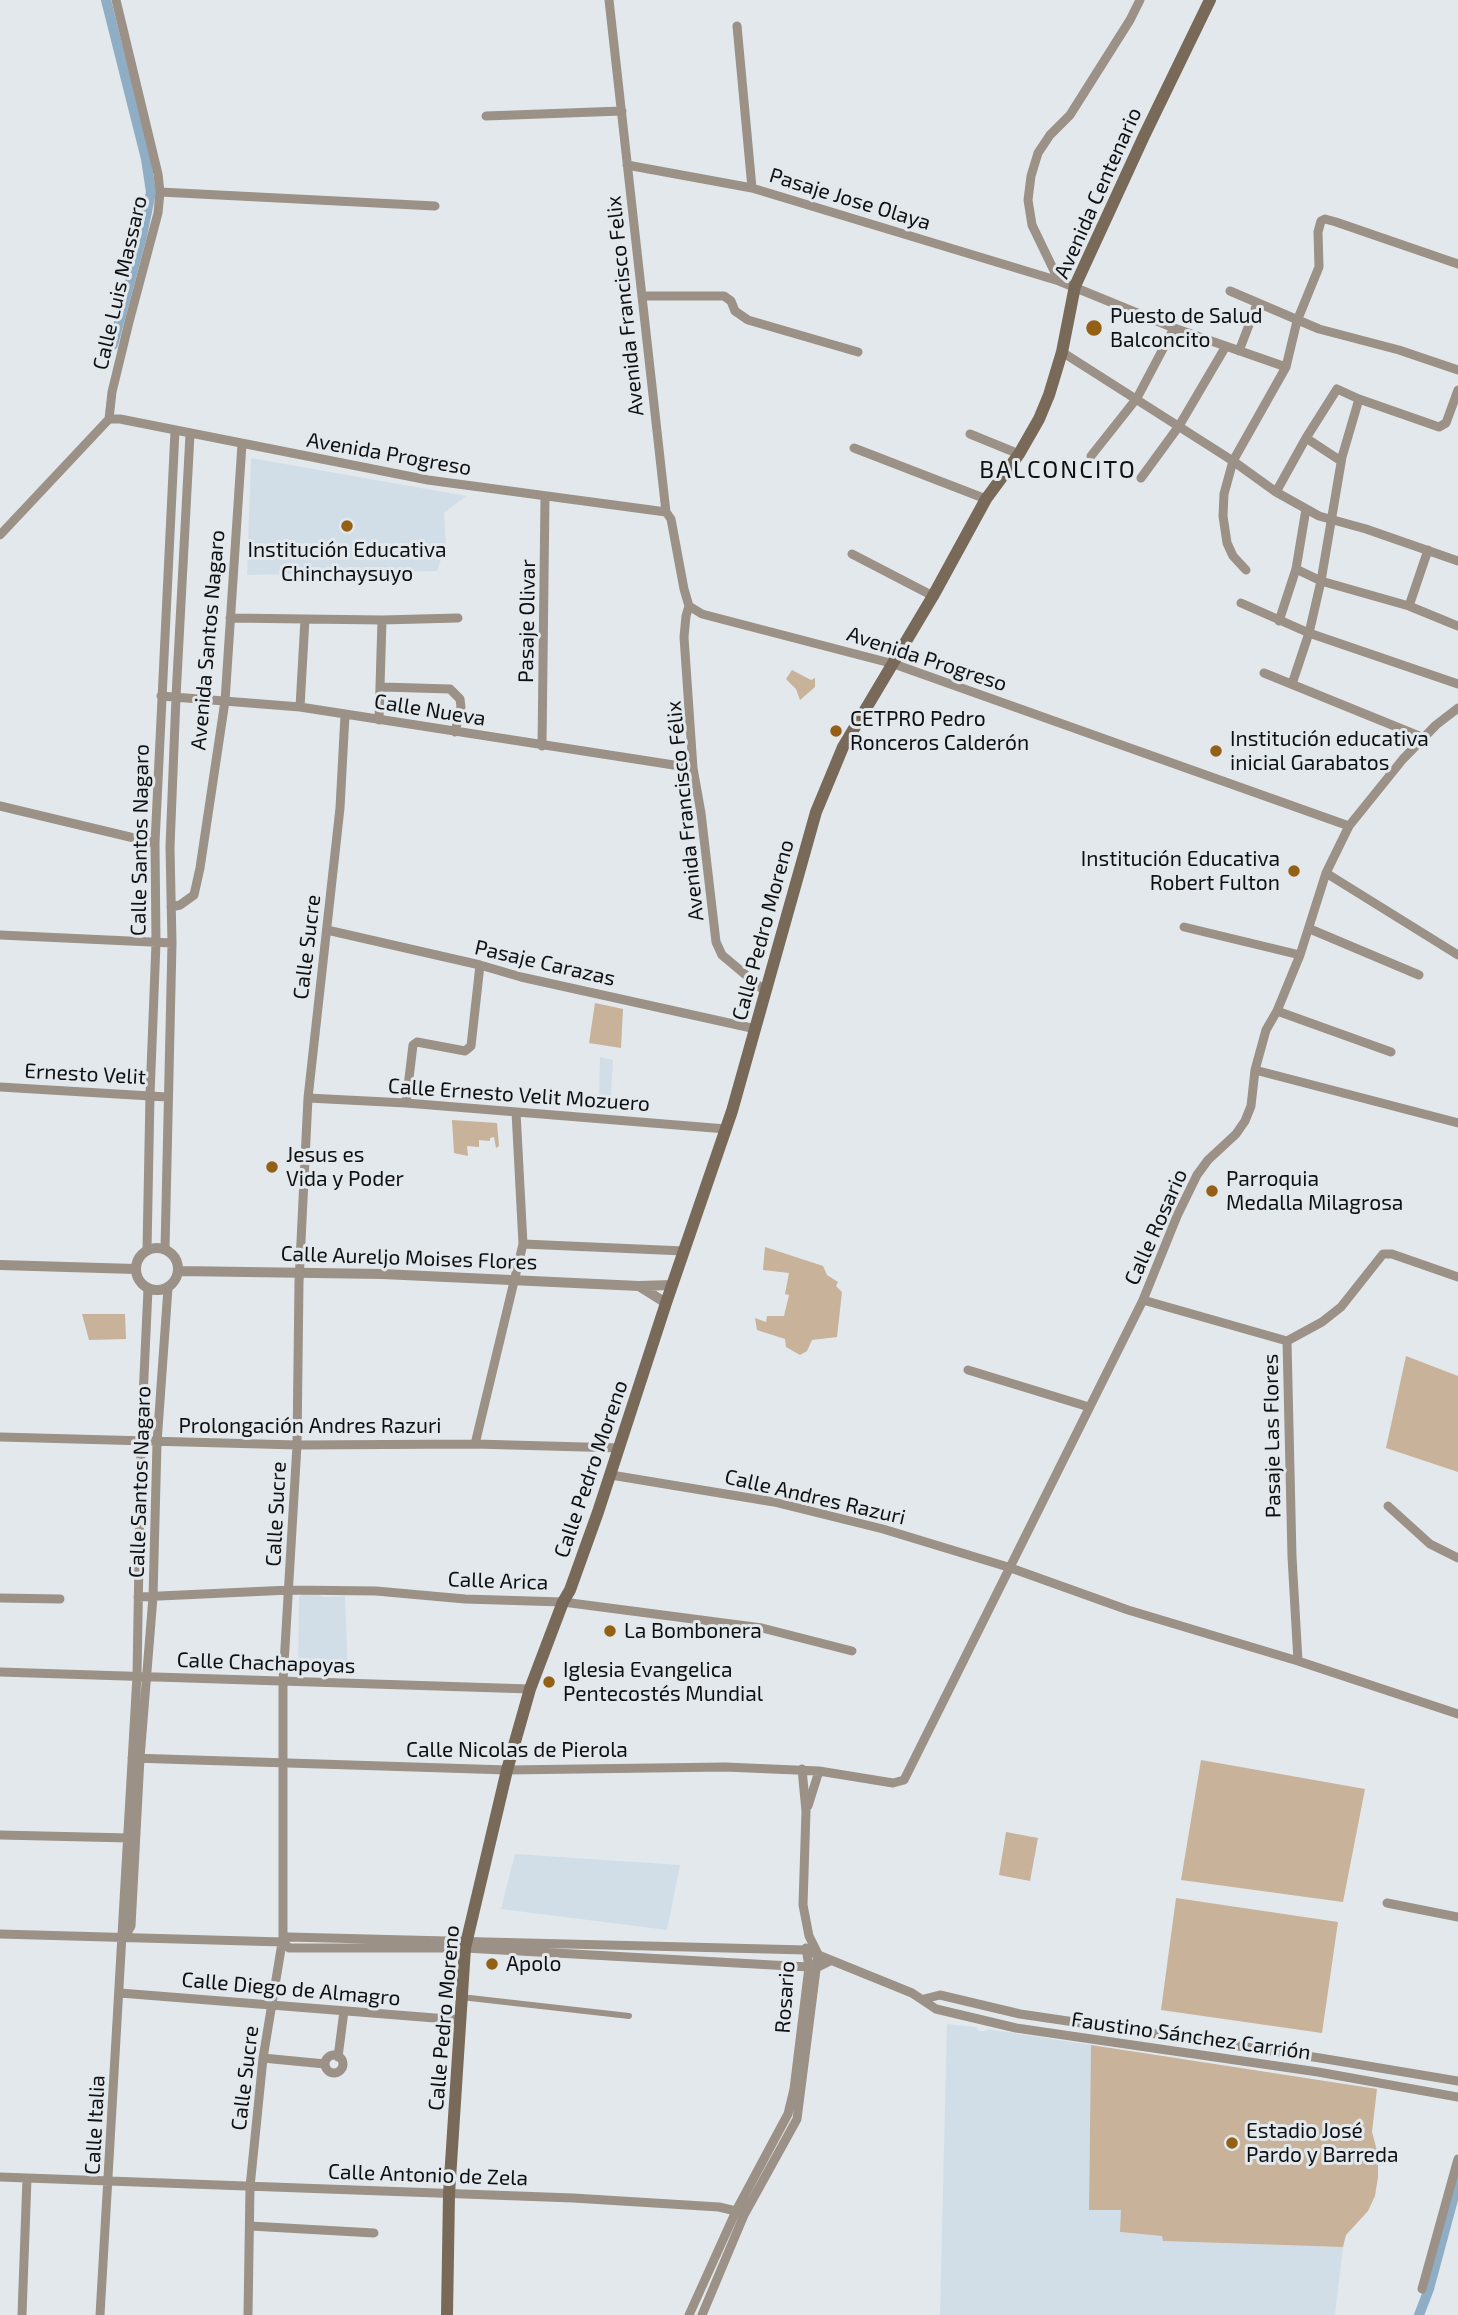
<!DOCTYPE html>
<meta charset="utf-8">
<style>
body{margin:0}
canvas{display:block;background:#e2e8ec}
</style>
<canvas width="1458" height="2315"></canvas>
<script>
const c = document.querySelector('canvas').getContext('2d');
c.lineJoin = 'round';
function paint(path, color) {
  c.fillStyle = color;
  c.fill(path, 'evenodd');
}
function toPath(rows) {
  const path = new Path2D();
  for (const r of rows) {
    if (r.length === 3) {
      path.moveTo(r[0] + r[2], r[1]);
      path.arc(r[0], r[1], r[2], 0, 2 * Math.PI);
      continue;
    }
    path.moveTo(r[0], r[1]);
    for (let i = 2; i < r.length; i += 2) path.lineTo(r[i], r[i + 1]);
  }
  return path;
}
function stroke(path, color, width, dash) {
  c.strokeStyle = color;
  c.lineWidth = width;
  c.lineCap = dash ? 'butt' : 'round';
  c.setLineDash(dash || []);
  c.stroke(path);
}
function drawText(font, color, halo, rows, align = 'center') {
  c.font = font + ' "Exo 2",sans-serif';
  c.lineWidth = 6;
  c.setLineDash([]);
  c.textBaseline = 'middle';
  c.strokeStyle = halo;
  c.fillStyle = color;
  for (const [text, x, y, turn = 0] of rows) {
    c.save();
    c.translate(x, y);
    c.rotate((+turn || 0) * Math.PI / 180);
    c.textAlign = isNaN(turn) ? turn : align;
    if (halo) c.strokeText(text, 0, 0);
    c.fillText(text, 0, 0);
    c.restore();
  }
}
paint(toPath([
 [251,458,466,496,444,513,446,545,437,571,247,575],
 [600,1057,613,1060,611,1095,599,1095],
 [303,1594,320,1595,322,1597,345,1596,348,1675,301,1673,298,1671,299,1597],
 [515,1854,680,1865,667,1930,501,1909],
 [947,2024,976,2027,979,2031,986,2031,987,2029,1091,2045,1089,2210,1121,2210,1121,2232,1163,2236,1163,2241,1343,2247,1335,2315,940,2315]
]), '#d2dee7');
paint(toPath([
 [792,670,811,680,815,678,815,687,800,700,796,689,786,679],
 [595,1003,623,1009,621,1048,589,1043],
 [452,1120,497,1123,499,1146,496,1148,494,1137,490,1138,490,1141,479,1140,479,1147,467,1146,468,1156,454,1153],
 [765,1247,823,1266,827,1275,838,1282,836,1286,842,1292,837,1337,812,1340,807,1351,800,1355,786,1347,785,1339,757,1330,755,1318,766,1322,767,1316,784,1316,789,1295,785,1294,789,1273,763,1270],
 [82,1314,125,1314,126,1339,89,1340],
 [1406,1356,1458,1376,1458,1472,1386,1448],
 [1201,1760,1365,1789,1343,1902,1181,1880],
 [1006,1832,1038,1838,1030,1881,999,1875],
 [1176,1898,1338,1922,1322,2033,1161,2010],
 [1091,2045,1377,2089,1372,2132,1378,2154,1378,2177,1375,2196,1368,2211,1346,2235,1343,2247,1163,2241,1162,2236,1120,2232,1121,2210,1089,2210]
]), '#c8b29a');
stroke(toPath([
 [106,0,146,159,151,192,142,236,113,345],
 [1419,2315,1429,2289,1458,2181]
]), '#8fadc5', 10);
stroke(toPath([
 [461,1997,629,2016]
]), '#9c9186', 6);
stroke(toPath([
 [609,0,666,512,671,519,684,589,689,606],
 [1140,0,1130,20,1070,115,1050,135,1038,153,1031,176,1028,200,1032,225,1059,281,1174,328,1286,367],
 [737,26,752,188],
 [486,116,622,111],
 [627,165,752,188,1059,281],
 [160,192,435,206],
 [1230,291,1319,329,1399,350,1458,370],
 [642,296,724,296,731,301,735,311,748,320,858,352],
 [1239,351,1257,304],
 [1062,352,1233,461,1276,492,1319,516,1366,529,1458,561],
 [109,419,120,419,428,480,666,512],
 [970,434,1019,454],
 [1306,438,1341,461],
 [854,448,986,499],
 [1091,456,1137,398,1174,328],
 [1141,478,1179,426,1226,346],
 [1276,492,1306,438,1337,389,1359,399,1439,427,1446,423,1458,390],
 [0,535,109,419,112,392,129,322,158,213,160,192,158,174,116,0],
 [852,554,933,596],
 [1296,569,1321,581,1409,606,1458,626],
 [1246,570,1233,556,1227,543,1223,516,1224,494,1233,461,1286,367,1297,321,1319,267,1318,232,1321,221,1325,219,1336,222,1458,264],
 [1241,603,1309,633,1458,684],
 [689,606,702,614,894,664,1349,826],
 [689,606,686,616,684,637,693,768,701,813,716,942,722,955,766,992],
 [1409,606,1428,550],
 [230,618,382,620,458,618],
 [1279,621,1296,569,1306,509],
 [1264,673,1424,738],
 [1292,684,1309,633,1321,581,1342,457,1359,399],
 [382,687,450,689,460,699,461,707,455,732],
 [161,696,300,707,693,768],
 [300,707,305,619],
 [379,720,382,620],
 [542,746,545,497],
 [0,806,155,843],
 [1326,873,1458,955],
 [171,907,180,905,194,895,200,868,225,701,242,444],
 [1184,927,1300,955],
 [1310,929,1419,975],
 [327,930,480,965,521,977,756,1029],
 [0,935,172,943],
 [1277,1011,1391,1052],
 [1255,1070,1458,1123],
 [0,1087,167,1097],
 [308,1098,406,1103,726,1129],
 [406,1103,413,1045,417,1042,465,1051,471,1046,480,965],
 [523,1244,684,1251],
 [165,1249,172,943,170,847,176,697,190,434],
 [147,1250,150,1095,156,943,155,843,175,431],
 [1143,1300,1287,1341],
 [968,1370,1089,1407],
 [0,1437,297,1445,475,1444,620,1448],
 [475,1444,523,1244,516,1112],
 [611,1475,774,1502,883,1529,1008,1567,1128,1610,1298,1661,1458,1714],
 [1388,1506,1430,1544,1458,1558],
 [138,1597,290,1590,376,1591,465,1599,563,1602,762,1628,852,1651],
 [0,1598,60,1599],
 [1298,1661,1292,1557,1287,1341,1322,1322,1341,1307,1383,1254,1392,1254,1458,1277],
 [0,1672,530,1689],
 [132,1758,507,1770,725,1767,819,1771,893,1783,904,1780,1143,1300,1177,1216,1197,1175,1208,1160,1236,1134,1245,1121,1251,1106,1255,1070,1266,1030,1277,1011,1300,955,1326,873,1349,826,1403,759,1436,725,1458,708],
 [808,1806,819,1771],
 [0,1835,130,1838],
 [1387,1903,1458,1917],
 [0,1934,283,1942,289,1948,465,1948,809,1967,818,1967,830,1961],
 [124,1938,131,1926,140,1758,153,1597,157,1443,168,1288],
 [283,1942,288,1937,806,1950,912,1993,936,2009,1016,2028,1318,2072,1458,2097],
 [120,1993,460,2020],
 [924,1999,940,1995,1020,2014,1320,2058,1458,2081],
 [334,2064,9],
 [338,2057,344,2011],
 [263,2058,325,2064],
 [0,2177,573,2198,719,2207,736,2211,744,2215],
 [250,2226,374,2233],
 [1422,2289,1458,2159],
 [22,2315,27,2178],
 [100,2315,137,1676,141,1442,148,1289],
 [248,2315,250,2187,263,2058,283,1937,283,1681,297,1445,299,1282,308,1098,340,808,345,715],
 [689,2315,736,2211,788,2114,794,2089,809,1967,806,1948],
 [702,2315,744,2215,797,2119,818,1954,809,1936,803,1905,806,1811,802,1769]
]), '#9c9186', 9);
stroke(toPath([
 [157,1269,21],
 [0,1265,135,1269],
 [179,1271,382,1274,639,1286,672,1285],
 [639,1286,666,1303]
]), '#9c9186', 10);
stroke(toPath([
 [447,2315,449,2194,465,1948,507,1770,530,1689,563,1602,570,1590,598,1512,666,1303,732,1111,816,812,843,747,933,596,986,499,1019,454,1039,419,1049,395,1062,352,1075,286,1144,136,1210,0]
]), '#786958', 12);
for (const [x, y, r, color] of [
 [1094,328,9,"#946015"],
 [347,526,7,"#946015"],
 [836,731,7,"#946015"],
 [1216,751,7,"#946015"],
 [1294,871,7,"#946015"],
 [272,1167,7,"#946015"],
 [1212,1191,7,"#946015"],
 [610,1631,7,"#946015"],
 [549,1682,7,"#946015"],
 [492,1964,7,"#946015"],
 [1232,2143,7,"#946015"]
]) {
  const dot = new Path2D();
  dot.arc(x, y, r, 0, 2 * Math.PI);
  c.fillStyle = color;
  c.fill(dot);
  stroke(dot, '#e2e8ec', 2.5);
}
drawText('21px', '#0e1012', '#e2e8ec', [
 ["Avenida Centenario",1098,193,-66],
 ["Pasaje Jose Olaya",850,199,17],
 ["Calle Luis Massaro",120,283,-77],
 ["Avenida Francisco Felix",625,306,-96],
 ["Avenida Progreso",389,454,10],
 ["Pasaje Olivar",527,621,-89],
 ["Avenida Santos Nagaro",208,640,-85],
 ["Avenida Progreso",927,659,18],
 ["Calle Nueva",430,710,9],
 ["Avenida Francisco Félix",685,811,-96],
 ["Calle Santos Nagaro",140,840,-89],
 ["Calle Pedro Moreno",763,930,-75],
 ["Calle Sucre",307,947,-83],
 ["Pasaje Carazas",545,963,13],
 ["Ernesto Velit",85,1074,3],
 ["Calle Ernesto Velit Mozuero",519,1095,4],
 ["Calle Rosario",1156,1227,-66],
 ["Calle Aureljo Moises Flores",409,1258,2],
 ["Prolongación Andres Razuri",310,1426],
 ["Pasaje Las Flores",1272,1436,-91],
 ["Calle Pedro Moreno",591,1469,-71],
 ["Calle Santos Nagaro",140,1482,-88],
 ["Calle Andres Razuri",815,1497,13],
 ["Calle Sucre",276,1514,-87],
 ["Calle Arica",498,1581,2],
 ["Calle Chachapoyas",266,1663,2],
 ["Calle Nicolas de Pierola",517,1750],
 ["Calle Diego de Almagro",291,1989,5],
 ["Rosario",785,1997,-86],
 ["Calle Pedro Moreno",444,2018,-85],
 ["Faustino Sánchez Carrión",1191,2036,8],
 ["Calle Sucre",245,2078,-83],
 ["Calle Italia",95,2125,-87],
 ["Calle Antonio de Zela",428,2175,2]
]);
drawText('21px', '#0e1012', '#e2e8ec', [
 ["Puesto de Salud",1110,316],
 ["Balconcito",1110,340],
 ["Institución Educativa",347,550,"center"],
 ["Chinchaysuyo",347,574,"center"],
 ["CETPRO Pedro",850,719],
 ["Ronceros Calderón",850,743],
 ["Institución educativa",1230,739],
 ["inicial Garabatos",1230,763],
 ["Institución Educativa",1280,859,"right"],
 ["Robert Fulton",1280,883,"right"],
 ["Jesus es",286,1155],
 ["Vida y Poder",286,1179],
 ["Parroquia",1226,1179],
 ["Medalla Milagrosa",1226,1203],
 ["La Bombonera",624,1631],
 ["Iglesia Evangelica",563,1670],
 ["Pentecostés Mundial",563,1694],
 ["Apolo",506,1964],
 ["Estadio José",1246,2131],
 ["Pardo y Barreda",1246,2155]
], 'left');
c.letterSpacing = '2px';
drawText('24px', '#0e1012', '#e2e8ec', [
 ["BALCONCITO",1058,470]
]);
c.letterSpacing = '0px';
</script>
